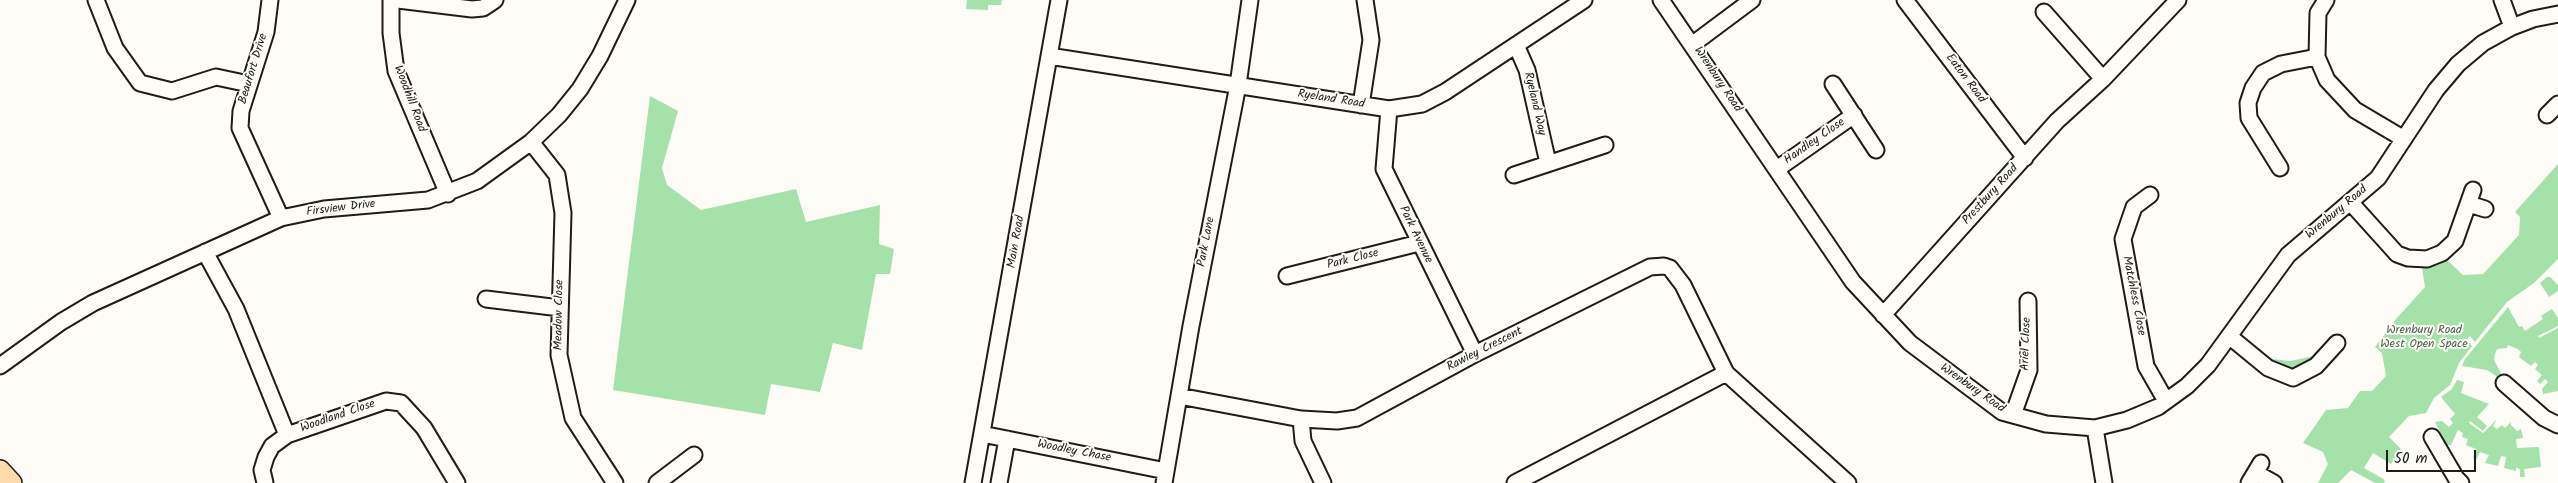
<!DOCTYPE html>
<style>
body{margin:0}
#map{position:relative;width:2558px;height:483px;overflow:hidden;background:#fdfcf7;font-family:Kalam,sans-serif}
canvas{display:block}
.scale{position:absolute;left:2386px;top:450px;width:90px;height:22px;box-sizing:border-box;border:2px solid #1c1c1c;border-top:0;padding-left:6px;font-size:15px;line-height:18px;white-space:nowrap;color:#1c1c1c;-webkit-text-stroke:4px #fdfcf7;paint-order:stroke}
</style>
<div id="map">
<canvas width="2558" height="483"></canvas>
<div class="scale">50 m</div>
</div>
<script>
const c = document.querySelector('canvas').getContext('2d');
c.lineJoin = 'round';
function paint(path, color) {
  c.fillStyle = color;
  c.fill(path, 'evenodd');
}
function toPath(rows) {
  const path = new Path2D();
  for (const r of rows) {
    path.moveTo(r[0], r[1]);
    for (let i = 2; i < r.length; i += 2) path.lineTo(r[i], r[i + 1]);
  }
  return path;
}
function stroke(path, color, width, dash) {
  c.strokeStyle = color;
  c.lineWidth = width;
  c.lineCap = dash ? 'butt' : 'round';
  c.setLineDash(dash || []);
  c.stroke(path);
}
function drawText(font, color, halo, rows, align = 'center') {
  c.font = font + ' Kalam,sans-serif';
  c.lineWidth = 4;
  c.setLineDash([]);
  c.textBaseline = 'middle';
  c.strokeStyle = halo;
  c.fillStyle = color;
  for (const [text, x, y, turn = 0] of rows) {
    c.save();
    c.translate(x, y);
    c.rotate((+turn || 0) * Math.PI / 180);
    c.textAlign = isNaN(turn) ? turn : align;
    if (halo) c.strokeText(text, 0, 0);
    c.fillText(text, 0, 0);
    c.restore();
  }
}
paint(toPath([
 [967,0,1002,0,1001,5,988,5,988,10,966,9],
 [650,96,678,111,662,168,667,185,701,210,796,189,806,222,880,205,879,244,894,249,890,274,876,274,862,350,833,343,820,392,771,384,765,415,613,390],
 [2558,164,2558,259,2534,283,2507,302,2475,342,2470,336,2467,339,2472,346,2459,363,2450,385,2434,398,2426,413,2409,416,2389,437,2401,449,2391,464,2373,453,2364,468,2385,480,2384,483,2375,483,2351,470,2338,483,2318,483,2328,464,2323,452,2303,443,2326,410,2348,408,2360,391,2372,391,2386,376,2382,353,2375,347,2397,318,2425,287,2422,268,2438,265,2447,260,2463,275,2483,274,2519,235,2520,217,2515,212],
 [2547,277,2550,277,2558,285,2558,291,2549,297,2540,283],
 [2508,307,2519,327,2522,326,2525,331,2543,319,2541,316,2552,309,2558,318,2558,326,2538,336,2539,338,2558,328,2558,391,2543,394,2542,389,2548,382,2545,379,2540,384,2537,381,2542,375,2535,369,2538,365,2535,362,2531,366,2519,357,2521,352,2518,349,2508,345,2507,348,2497,349,2495,354,2494,360,2502,375,2499,378,2487,370,2462,366,2465,359],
 [2319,355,2313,363,2290,371,2270,362,2272,359,2290,361],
 [2457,380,2464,382,2461,393,2489,404,2477,417,2487,426,2483,431,2470,421,2469,423,2483,433,2497,419,2493,426,2497,429,2502,425,2505,428,2511,422,2511,425,2517,431,2521,429,2523,438,2516,439,2517,448,2539,447,2541,467,2524,469,2525,477,2520,477,2520,469,2516,468,2516,471,2504,468,2506,457,2501,456,2498,466,2485,463,2489,455,2480,452,2476,460,2473,458,2476,449,2466,445,2468,439,2462,437,2463,433,2458,430,2451,445,2447,445,2435,422,2442,421,2449,427,2453,423,2450,419,2455,414,2441,397,2452,389]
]), '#a5e2a9');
const minor = toPath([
 [96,0,115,48,140,83,172,91,216,77,249,84],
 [270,0,266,32,241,111,240,128,281,218],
 [391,0,391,33,396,71,448,194],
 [398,0,472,9,483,8,495,0],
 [1661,0,1853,282,1910,343,2002,412,2046,424,2095,428,2127,420,2158,407,2187,386,2208,365,2288,255,2378,178,2436,90,2458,64,2483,43,2512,27,2533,19,2558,14],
 [1905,0,2025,158],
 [2326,0,2318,13,2317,57,2327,80,2355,110,2404,139],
 [2502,0,2512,27],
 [2044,12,2103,79],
 [1693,44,1752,0],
 [1516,45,1527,70,1548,163],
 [1049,56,1389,109,1422,104,1445,92,1584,0],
 [1833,84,1876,150],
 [1361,105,1371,40,1365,0],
 [1389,109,1384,169,1475,354],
 [2547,115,2558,104],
 [531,142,557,175,563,213,559,355,573,418,615,483],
 [2280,168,2249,118,2248,103,2253,88,2263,73,2281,64,2317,57],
 [1777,169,1854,115],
 [1514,175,1605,145],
 [2150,195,2134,207,2123,239,2146,366,2166,401],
 [2351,203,2397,254,2408,258,2427,259,2442,253,2455,241,2473,190],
 [2469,204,2485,209],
 [205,252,236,309,287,435],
 [1287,276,1419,243],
 [486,299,560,308],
 [1883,315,2057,121,2103,79,2178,0],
 [2229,336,2268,368,2293,378,2316,366,2337,343],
 [0,366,61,322,93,303,281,218,324,209,428,200,477,181,531,142,559,115,580,89,600,56,627,0],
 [1726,373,1848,483],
 [2504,383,2544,418,2558,425],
 [1179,396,1301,419,1337,421,1357,418,1475,354,1650,267,1664,266,1670,268,1683,285,1726,373,1515,483],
 [2013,415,2029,370,2028,301],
 [1301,419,1303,441,1323,483],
 [2095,428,2104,483],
 [982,434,1166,471],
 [2432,437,2456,478,2461,483],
 [2256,473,2274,483],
 [265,483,262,470,266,457,272,446,287,435,386,401,401,403,424,428,457,483],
 [657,483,694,455],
 [973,483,1059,0],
 [999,483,1007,439],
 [1164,483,1191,326,1238,85,1250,0],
 [2249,483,2261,463]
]);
const major = toPath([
 [0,470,12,483]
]);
stroke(minor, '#1c1c1c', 19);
stroke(major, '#1c1c1c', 22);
stroke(minor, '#fdfcf7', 15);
stroke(major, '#fedbac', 19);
drawText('12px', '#1c1c1c', '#fdfcf7', [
 ["Beaufort Drive",254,69,-73],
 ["Eaton Road",1965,79,53],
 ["Wrenbury Road",1717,80,56],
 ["Woodhill Road",409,99,69],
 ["Ryeland Road",1331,100,9],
 ["Ryeland Way",1534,104,77],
 ["Handley Close",1815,142,-35],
 ["Prestbury Road",1991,195,-48],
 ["Firsview Drive",341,209,-7],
 ["Wrenbury Road",2337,213,-40],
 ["Park Avenue",1415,235,64],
 ["Main Road",1017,242,-80],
 ["Park Lane",1207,242,-79],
 ["Park Close",1353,260,-14],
 ["Matchless Close",2133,296,79],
 ["Meadow Close",560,315,-89],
 ["Ariel Close",2027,344,-88],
 ["Rawley Crescent",1485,350,-27],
 ["Wrenbury Road",1972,389,35],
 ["Woodland Close",338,417,-19],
 ["Woodley Chase",1074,452,11]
]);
drawText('12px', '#4c614d', '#fdfcf7', [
 ["Wrenbury Road",2424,331],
 ["West Open Space",2424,345]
]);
</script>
